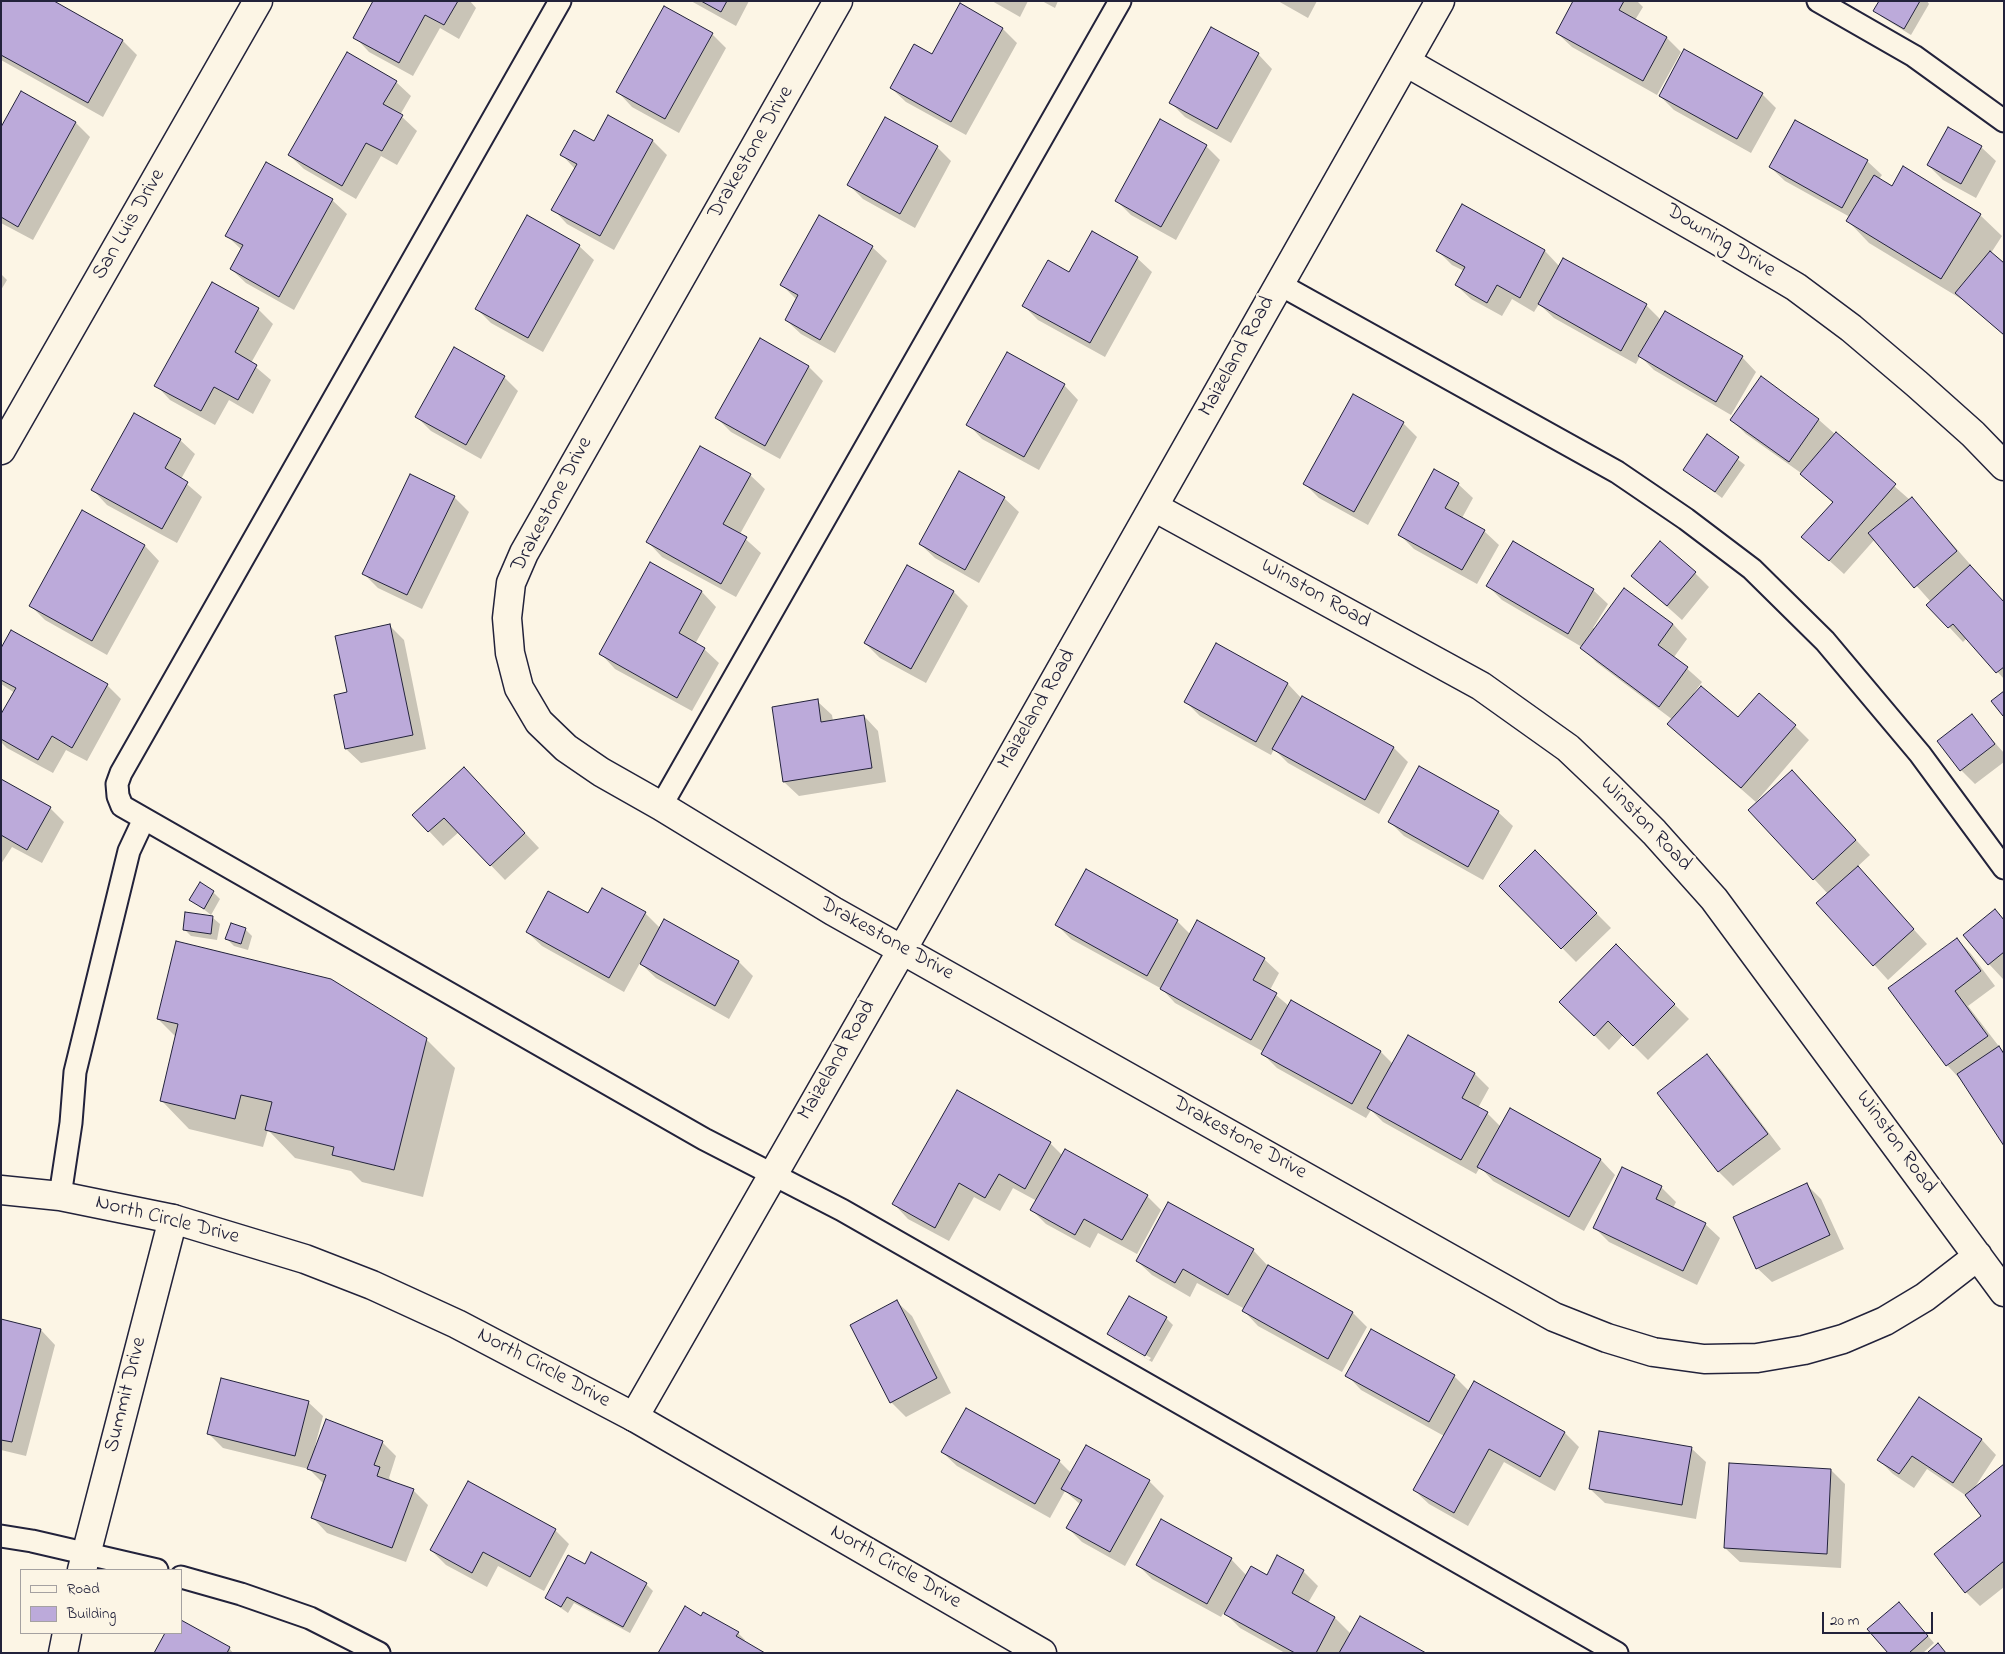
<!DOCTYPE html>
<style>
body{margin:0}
#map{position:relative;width:2005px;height:1654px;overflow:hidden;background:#fcf5e5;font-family:"Indie Flower",sans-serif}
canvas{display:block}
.frame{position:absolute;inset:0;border:2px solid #22223b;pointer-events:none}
.legend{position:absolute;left:20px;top:1569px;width:162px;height:65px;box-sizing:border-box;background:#fcf5e5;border:1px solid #a5a1a1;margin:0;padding:6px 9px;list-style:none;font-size:15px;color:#22223b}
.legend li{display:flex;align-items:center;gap:10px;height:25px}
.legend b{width:25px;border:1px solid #a5a1a1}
.scale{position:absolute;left:1822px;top:1612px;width:111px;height:22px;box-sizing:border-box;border:2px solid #22223b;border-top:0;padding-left:6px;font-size:15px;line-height:18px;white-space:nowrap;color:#22223b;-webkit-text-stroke:4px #fcf5e5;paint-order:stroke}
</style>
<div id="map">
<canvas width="2005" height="1654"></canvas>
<div class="frame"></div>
<ul class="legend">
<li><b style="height:6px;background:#fcf5e5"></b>Road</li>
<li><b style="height:14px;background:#bcaada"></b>Building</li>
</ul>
<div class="scale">20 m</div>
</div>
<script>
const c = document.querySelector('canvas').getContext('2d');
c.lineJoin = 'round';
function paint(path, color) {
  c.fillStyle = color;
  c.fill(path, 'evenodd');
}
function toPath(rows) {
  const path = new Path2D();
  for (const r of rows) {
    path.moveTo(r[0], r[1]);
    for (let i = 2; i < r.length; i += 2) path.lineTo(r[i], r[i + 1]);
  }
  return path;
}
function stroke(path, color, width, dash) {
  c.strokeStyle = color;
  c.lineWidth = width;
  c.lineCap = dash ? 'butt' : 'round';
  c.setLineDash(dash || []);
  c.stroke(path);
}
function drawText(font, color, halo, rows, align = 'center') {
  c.font = font + ' "Indie Flower",sans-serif';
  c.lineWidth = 5;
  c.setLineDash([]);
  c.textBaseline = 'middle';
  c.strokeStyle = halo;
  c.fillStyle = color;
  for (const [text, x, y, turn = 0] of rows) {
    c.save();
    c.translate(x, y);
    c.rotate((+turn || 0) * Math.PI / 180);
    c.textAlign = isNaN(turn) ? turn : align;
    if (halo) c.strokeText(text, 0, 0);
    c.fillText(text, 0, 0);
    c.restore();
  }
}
paint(toPath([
 [1,1,52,1,123,41,137,55,103,117,1,60],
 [375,1,470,1,476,8,459,39,440,28,413,76,369,52,355,37],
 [691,1,749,1,736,26],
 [992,1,1028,1,1020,17],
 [1042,1,1058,1,1055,8],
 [1278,1,1317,1,1308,18],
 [1575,1,1637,1,1643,7,1635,20,1667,38,1681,52,1657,95,1572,47,1557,33],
 [1880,1,1927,1,1929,4,1911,35,1882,17,1875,10],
 [1003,29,1017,43,966,135,906,102,891,88,933,55],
 [712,34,726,48,679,133,632,107,618,92],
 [1258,54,1272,69,1231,143,1185,117,1170,102],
 [396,82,411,96,400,115,417,131,397,165,381,156,356,199,304,169,289,155],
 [21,93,76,123,90,137,33,240,1,223,1,129],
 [1762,94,1776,108,1751,153,1674,110,1660,96],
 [653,141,667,155,614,250,567,224,553,209,575,169,562,155,594,143],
 [1206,146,1220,160,1176,240,1131,215,1116,200],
 [937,147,951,161,915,228,863,199,849,185],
 [1981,147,1996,161,1976,198,1943,180,1928,165],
 [1867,161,1882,175,1879,179,1892,187,1980,215,2002,236,1991,253,2004,264,2004,335,1963,300,1869,243,1848,221,1850,217,1785,181,1770,167],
 [332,200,347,214,294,310,246,283,231,269,242,250,227,236],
 [1463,206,1545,251,1560,267,1646,305,1661,320,1742,357,1756,372,1731,415,1654,370,1640,356,1636,364,1554,318,1539,304,1534,312,1512,299,1502,316,1471,299,1456,285,1464,271,1452,265,1438,251],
 [579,246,594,260,543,352,491,323,477,309],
 [872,247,887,261,835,353,801,334,786,320,796,299,782,285],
 [1137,258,1152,272,1105,357,1038,320,1024,306,1070,274],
 [1,274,7,280,1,290],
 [258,309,273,324,251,363,271,380,253,414,229,400,215,425,170,400,156,385],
 [760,340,809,367,823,381,780,459,731,432,717,418],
 [504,377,518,391,481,459,431,431,417,417],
 [1761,378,1819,420,1910,500,1912,498,2004,603,2004,679,1967,638,1963,642,1949,627,1928,605,1931,602,1875,539,1844,574,1803,537,1833,503,1801,473,1746,434,1732,420],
 [1064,385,1078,400,1039,470,982,439,968,424],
 [1403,423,1417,437,1368,525,1319,498,1305,484],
 [1708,436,1745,465,1722,498,1684,469],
 [180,440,195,454,181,479,202,497,177,543,107,505,93,490],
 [750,475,765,489,740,534,761,553,736,597,662,557,648,542],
 [1458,484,1473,498,1462,518,1484,531,1499,545,1477,584,1414,549,1399,534],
 [454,497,469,512,422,609,378,588,363,573],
 [1004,498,1019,512,979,583,935,558,920,544],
 [83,512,145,546,159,561,107,655,45,620,31,606],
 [651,564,702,592,716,607,695,644,704,649,719,663,692,711,615,669,601,654],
 [908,567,954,592,968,606,926,683,880,658,865,643],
 [1695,573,1709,587,1682,620,1633,576],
 [1488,586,1593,590,1608,604,1593,628,1595,629,1673,624,1687,639,1674,657,1702,682,1694,693,1738,719,1795,726,1809,740,1756,802,1806,786,1870,855,1857,867,1927,944,1888,980,1818,903,1828,894,1750,810,1757,803,1683,738,1673,720,1596,662,1582,647,1502,600],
 [390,626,404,640,426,749,361,763,346,749,348,693],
 [1217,645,1288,684,1302,699,1394,748,1408,762,1379,814,1288,763,1274,749,1271,755,1200,716,1185,701],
 [1,650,107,685,121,699,87,761,66,750,53,773,7,748,1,742,1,717,15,693,1,684],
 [817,701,832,715,833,721,864,716,878,731,886,782,799,796,784,782],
 [1971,716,2004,753,2004,762,1975,784,1961,770],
 [1419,768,1498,812,1513,826,1483,880,1404,836,1390,822],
 [1,781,50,808,64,822,42,863,12,847,1,864],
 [478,783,539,848,505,880,459,832,443,846,414,815],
 [1535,852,1611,928,1576,962,1501,886],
 [213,892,220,899,211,915,191,899],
 [186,913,213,918,220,924,217,940,191,936,184,929],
 [645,913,661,929,665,921,739,962,753,976,729,1019,656,978,640,963,624,992,542,946,527,932,588,914],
 [2004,920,2004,978,2003,979,1989,964],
 [1177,921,1191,935,1198,922,1264,959,1279,973,1270,990,1289,1006,1381,1052,1393,1064,1408,1037,1475,1074,1489,1088,1478,1108,1487,1113,1501,1127,1510,1110,1601,1160,1615,1175,1584,1231,1493,1181,1480,1167,1476,1174,1383,1122,1371,1110,1366,1118,1277,1068,1263,1054,1264,1052,1175,1003,1162,989,1071,939,1057,925],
 [245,929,252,936,248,950,234,946,227,939],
 [1957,939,1971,954,1995,986,1968,1006,2004,1053,2004,1143,1961,1080,1947,1065,1890,989],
 [1616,946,1689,1019,1648,1060,1623,1035,1609,1050,1561,1002],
 [158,1019,426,1039,455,1068,423,1197,362,1182,351,1171,295,1158,268,1130,263,1147,189,1129,161,1100,176,1037],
 [1707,1056,1721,1070,1781,1149,1733,1186,1719,1172,1659,1093],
 [1050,1143,1062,1155,1147,1196,1161,1210,1137,1254,1098,1233,1090,1248,1046,1224,1032,1210,1037,1201,1013,1188,1000,1211,974,1197,949,1241,908,1219,894,1204],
 [1623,1169,1661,1187,1676,1202,1673,1208,1705,1224,1720,1238,1697,1285,1609,1242,1595,1228],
 [1807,1185,1821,1199,1844,1249,1772,1282,1757,1268],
 [1253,1250,1267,1265,1353,1313,1367,1327,1342,1372,1258,1326,1244,1311,1245,1309,1197,1283,1190,1297,1152,1275,1137,1261],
 [897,1302,912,1316,951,1393,906,1417,891,1402],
 [1166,1318,1173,1325,1152,1362,1116,1341,1109,1334],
 [1115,1337,1151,1358,1149,1360,1115,1340],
 [1,1320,41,1330,55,1345,26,1456,1,1450],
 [1347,1375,1454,1376,1469,1391,1565,1433,1579,1447,1555,1491,1504,1462,1468,1526,1429,1504,1414,1490,1444,1436,1361,1390],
 [1920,1399,1982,1440,1996,1455,1973,1490,2004,1465,2004,1587,1980,1606,1966,1592,1983,1516,1968,1497,1927,1469,1914,1488,1893,1474,1879,1460],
 [308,1402,323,1416,315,1446,382,1442,396,1456,389,1478,394,1483,413,1490,428,1505,406,1562,327,1533,313,1518,323,1483,309,1469,223,1448,208,1433],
 [1086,1446,1149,1481,1164,1496,1125,1566,1082,1542,1068,1528,1081,1505,1065,1491,1050,1518,957,1466,942,1452,1059,1461,1071,1473],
 [1691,1448,1706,1462,1696,1519,1605,1503,1590,1489],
 [1831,1470,1845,1484,1841,1568,1740,1562,1725,1548],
 [555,1530,569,1544,544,1591,498,1566,487,1587,446,1565,431,1550],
 [1231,1559,1247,1576,1267,1576,1303,1571,1318,1586,1308,1603,1335,1618,1351,1634,1423,1653,1285,1653,1240,1628,1224,1612,1221,1617,1152,1579,1138,1565],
 [585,1565,646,1584,653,1591,630,1633,574,1603,568,1613,547,1598],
 [1906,1610,1934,1643,1923,1653,1889,1653],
 [704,1614,738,1633,745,1640,744,1642,702,1617],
 [167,1633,181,1633,229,1648,233,1653,155,1653]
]), '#0003');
const building = toPath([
 [1,1,54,1,123,40,88,103,1,55,1,1],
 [373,1,458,1,444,25,425,15,399,63,353,38,373,1],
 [701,1,727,1,721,12,701,1],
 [1573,1,1624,1,1619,10,1667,37,1643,81,1556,33,1573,1],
 [1879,1,1920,1,1904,29,1873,11,1879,1],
 [960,3,1003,28,951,122,890,88,914,44,932,54,960,3],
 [664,6,713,33,665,119,616,92,664,6],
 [1211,27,1259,53,1217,129,1169,103,1211,27],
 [1684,49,1763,93,1737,139,1659,96,1684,49],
 [347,52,397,81,383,104,403,115,382,151,366,143,342,186,288,155,347,52],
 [21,91,76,122,18,227,1,217,1,127,21,91],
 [608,115,653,140,600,236,551,210,577,164,560,155,574,130,594,141,608,115],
 [885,117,938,146,900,214,847,185,885,117],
 [1160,119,1207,145,1161,227,1115,201,1160,119],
 [1795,120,1868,160,1842,208,1769,167,1795,120],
 [1948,127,1982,146,1961,184,1927,165,1948,127],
 [266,162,333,199,279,297,230,269,243,245,225,236,266,162],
 [1903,166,1981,214,1941,279,1846,221,1874,175,1892,186,1903,166],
 [1462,204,1545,250,1520,298,1497,285,1487,303,1455,285,1465,267,1436,251,1462,204],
 [527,215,580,245,528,338,475,309,527,215],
 [819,215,873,246,820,340,785,320,798,295,780,285,819,215],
 [1092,231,1138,257,1090,343,1022,306,1048,260,1069,272,1092,231],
 [1990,251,2004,263,2004,335,1955,293,1990,251],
 [1563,258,1647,304,1621,351,1538,304,1563,258],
 [212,282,259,308,235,352,257,365,238,400,214,387,201,411,154,386,212,282],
 [1665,311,1743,356,1716,402,1638,356,1665,311],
 [760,338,809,366,765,446,715,418,760,338],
 [454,347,505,376,466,445,415,417,454,347],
 [1007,352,1065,384,1024,457,966,425,1007,352],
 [1761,376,1819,419,1789,462,1730,420,1761,376],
 [1353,394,1404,422,1354,512,1303,484,1353,394],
 [134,413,181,439,165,468,188,482,162,529,91,490,134,413],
 [1836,432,1896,484,1829,561,1801,537,1833,502,1800,474,1836,432],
 [1707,434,1739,457,1715,492,1683,470,1707,434],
 [700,446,751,474,723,524,747,537,721,584,646,542,700,446],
 [1434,469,1459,483,1445,508,1485,530,1462,570,1398,535,1434,469],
 [959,471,1005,497,965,570,919,544,959,471],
 [410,474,455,496,407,595,362,574,410,474],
 [1912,497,1957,551,1914,588,1868,533,1912,497],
 [82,510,145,545,92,641,29,606,82,510],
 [1513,541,1594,589,1568,634,1486,586,1513,541],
 [1660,541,1696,572,1667,606,1631,576,1660,541],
 [650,562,702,591,679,633,705,648,677,698,599,654,650,562],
 [907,565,954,591,911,669,864,643,907,565],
 [1970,565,2004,602,2004,667,1996,673,1953,624,1948,628,1926,605,1970,565],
 [1624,588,1673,624,1658,645,1688,667,1659,707,1580,648,1624,588],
 [390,624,413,735,345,749,334,695,347,692,335,636,390,624],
 [11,630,108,684,72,748,52,736,38,760,1,739,1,714,16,688,1,680,1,648,11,630],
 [1216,643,1288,683,1256,742,1184,702,1216,643],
 [1701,686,1738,717,1759,693,1796,725,1741,788,1667,724,1701,686],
 [2004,691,2004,715,2003,716,1991,701,2004,691],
 [1302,696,1394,747,1365,800,1272,749,1302,696],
 [818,699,821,722,864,715,872,768,783,782,772,707,818,699],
 [1972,714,1995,744,1960,771,1937,741,1972,714],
 [1419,766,1499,811,1468,867,1388,822,1419,766],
 [464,767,525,833,490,866,444,818,428,832,412,815,464,767],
 [1792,770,1856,840,1813,880,1748,810,1792,770],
 [1,779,51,807,27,850,1,835,1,779],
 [1535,850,1597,913,1561,949,1499,886,1535,850],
 [1858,866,1914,929,1873,966,1816,903,1858,866],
 [1086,869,1178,920,1147,976,1055,925,1086,869],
 [200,882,214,891,204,909,189,900,200,882],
 [602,888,646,912,609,978,526,932,548,891,588,913,602,888],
 [1995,909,2004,920,2004,952,1988,965,1963,935,1995,909],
 [185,912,213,916,211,934,183,930,185,912],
 [664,919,739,961,715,1006,640,964,664,919],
 [1197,920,1265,958,1253,980,1277,993,1251,1040,1160,989,1197,920],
 [231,923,246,928,241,944,225,939,231,923],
 [1957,938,1981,971,1955,991,1988,1036,1946,1066,1888,988,1957,938],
 [176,941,331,979,427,1038,394,1170,332,1155,334,1147,265,1130,272,1102,241,1095,235,1119,160,1101,178,1024,157,1019,176,941],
 [1616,944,1675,1004,1633,1046,1608,1021,1594,1036,1559,1002,1616,944],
 [1291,1000,1381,1051,1352,1104,1261,1054,1291,1000],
 [1408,1035,1475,1073,1462,1098,1488,1112,1461,1160,1367,1108,1408,1035],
 [1999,1046,2004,1054,2004,1146,1957,1074,1999,1046],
 [1707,1054,1768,1134,1718,1172,1657,1093,1707,1054],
 [957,1090,1051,1142,1025,1189,999,1174,985,1198,959,1183,935,1228,892,1204,957,1090],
 [1510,1108,1601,1159,1569,1217,1477,1167,1510,1108],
 [1065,1149,1148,1195,1122,1240,1084,1219,1075,1235,1030,1210,1065,1149],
 [1622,1167,1662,1186,1656,1199,1706,1223,1683,1271,1593,1228,1622,1167],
 [1807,1183,1830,1235,1756,1269,1733,1217,1807,1183],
 [1168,1202,1254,1249,1228,1295,1183,1269,1175,1283,1136,1261,1168,1202],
 [1268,1265,1353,1312,1328,1359,1242,1311,1268,1265],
 [1129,1296,1167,1317,1145,1356,1107,1334,1129,1296],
 [897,1300,937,1378,890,1403,850,1325,897,1300],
 [1,1319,41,1329,12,1442,1,1440,1,1319],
 [1371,1329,1455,1375,1429,1422,1345,1376,1371,1329],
 [221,1378,309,1401,295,1456,207,1434,221,1378],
 [1474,1381,1565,1432,1540,1477,1489,1449,1454,1513,1413,1490,1474,1381],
 [1919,1397,1982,1439,1953,1483,1912,1456,1899,1474,1877,1460,1919,1397],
 [966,1408,1060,1460,1035,1504,941,1452,966,1408],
 [326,1419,383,1441,374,1465,380,1467,377,1476,414,1489,392,1548,311,1518,326,1475,307,1469,326,1419],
 [1599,1431,1692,1447,1682,1505,1589,1489,1599,1431],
 [1086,1445,1150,1480,1110,1552,1066,1528,1082,1500,1061,1489,1086,1445],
 [1729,1463,1831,1469,1827,1554,1724,1548,1729,1463],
 [2004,1464,2004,1561,1965,1593,1934,1554,1981,1516,1965,1495,2004,1464],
 [468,1481,556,1529,530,1577,483,1552,472,1573,430,1550,468,1481],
 [1161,1519,1232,1558,1207,1604,1136,1565,1161,1519],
 [591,1552,647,1583,623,1627,567,1597,561,1607,545,1598,568,1555,585,1564,591,1552],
 [1277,1555,1304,1570,1292,1593,1335,1617,1316,1653,1295,1653,1224,1614,1251,1566,1267,1575,1277,1555],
 [1899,1602,1928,1636,1909,1653,1888,1653,1867,1629,1899,1602],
 [685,1606,701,1616,703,1612,739,1632,736,1636,765,1653,658,1653,685,1606],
 [1360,1616,1426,1653,1339,1653,1360,1616],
 [181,1620,230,1647,227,1653,154,1653,165,1633,181,1633,181,1620],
 [1938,1643,1946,1653,1927,1653,1938,1643]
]);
paint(building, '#bcaada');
stroke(building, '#22223b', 1);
const service = toPath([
 [560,1,121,773,117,784,118,796,122,806,704,1139,842,1210,1617,1653],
 [1818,1,1914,56,2004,121],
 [1279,284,1617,472,1686,519,1752,569,1825,641,1920,754,2004,868],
 [661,806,1120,1],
 [60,1196,71,1123,75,1072,129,851,144,819],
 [1,1536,32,1541,157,1570],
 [181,1577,241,1594,310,1618,379,1653]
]);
const minor = toPath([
 [838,1,524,553,511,583,507,618,510,653,519,688,539,722,566,748,601,772,661,806,833,911,1554,1317,1607,1338,1653,1352,1704,1359,1757,1358,1804,1350,1843,1339,1885,1321,1925,1297,1978,1256],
 [1406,62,1717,240,1796,287,1851,328,1917,384,1973,434,2004,466],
 [1,450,258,1],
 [1154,507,1481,686,1568,748,1608,786,1654,832,1714,899,2004,1292],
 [82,1570,173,1219],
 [63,1653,67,1633]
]);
const secondary = toPath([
 [634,1417,902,950,1440,1]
]);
const primary = toPath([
 [1,1190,60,1196,173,1219,305,1259,372,1285,457,1324,634,1417,1042,1653]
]);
stroke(service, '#22223b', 25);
stroke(minor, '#22223b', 31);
stroke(secondary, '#22223b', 31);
stroke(primary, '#22223b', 31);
stroke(service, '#fcf5e5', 21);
stroke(minor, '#fcf5e5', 28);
stroke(secondary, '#fcf5e5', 28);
stroke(primary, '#fcf5e5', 28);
drawText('21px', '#22223b', '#fcf5e5', [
 ["Drakestone Drive",752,153,-60],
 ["San Luis Drive",130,225,-60],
 ["Downing Drive",1720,242,31],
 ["Maizeland Road",1238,357,-61],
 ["Drakestone Drive",553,505,-62],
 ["Winston Road",1315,595,29],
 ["Maizeland Road",1038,710,-60],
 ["Winston Road",1645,825,46],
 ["Drakestone Drive",886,940,29],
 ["Maizeland Road",838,1061,-60],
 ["Drakestone Drive",1239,1139,29],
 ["Winston Road",1895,1143,54],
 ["North Circle Drive",167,1221,14],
 ["North Circle Drive",543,1369,28],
 ["Summit Drive",127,1395,-76],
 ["North Circle Drive",895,1568,30]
]);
</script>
